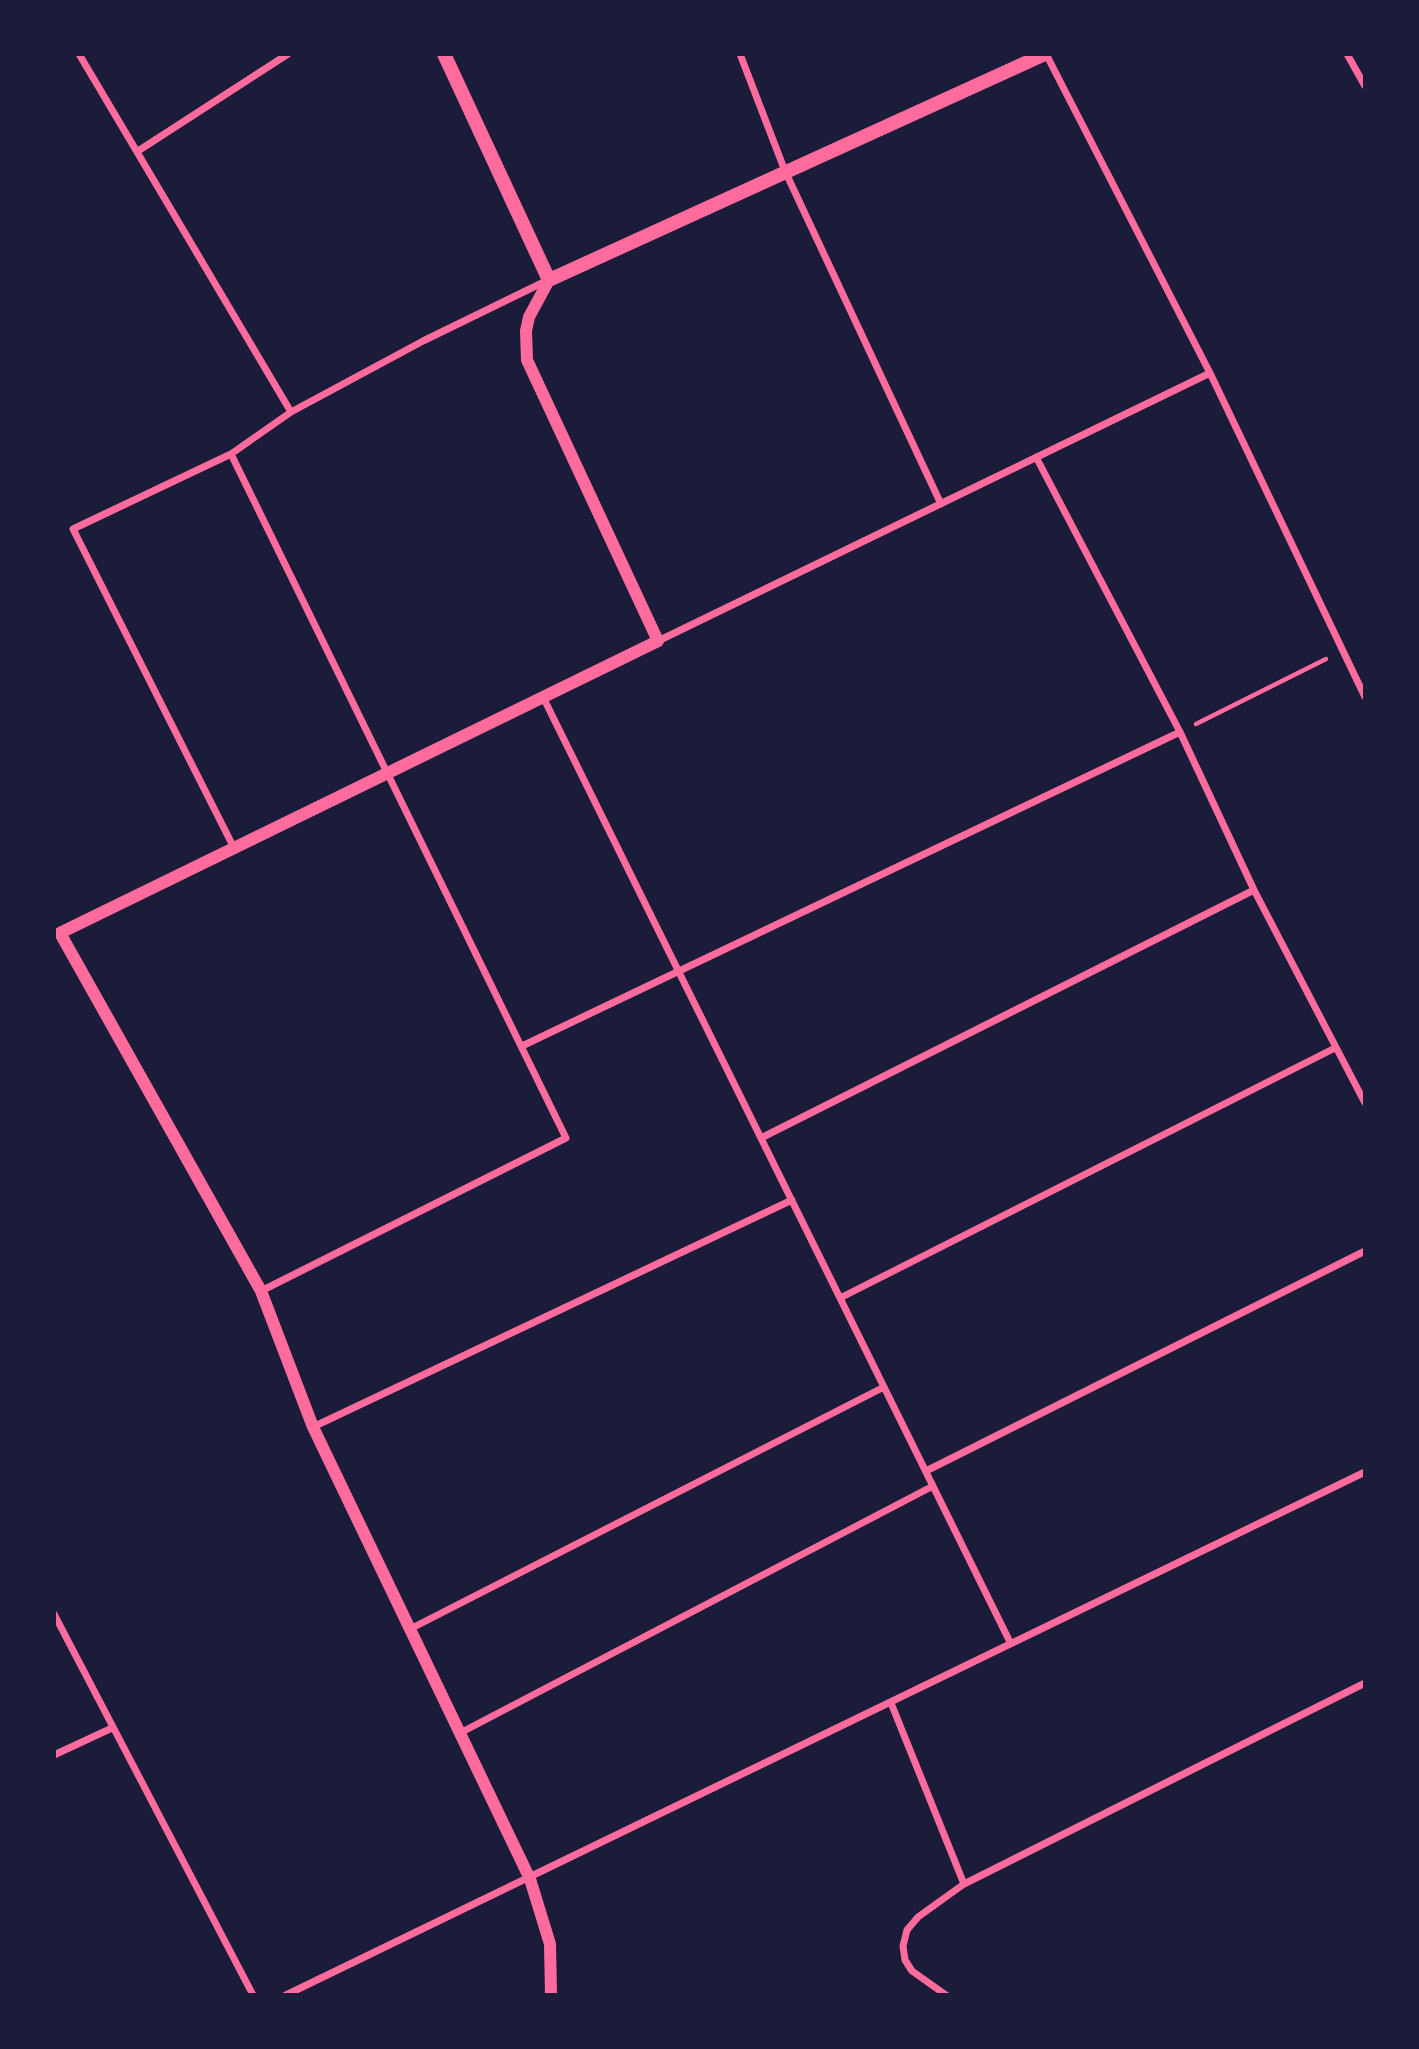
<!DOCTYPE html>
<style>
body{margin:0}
#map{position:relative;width:1419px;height:2049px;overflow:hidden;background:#1b1b3a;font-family:"PT Sans Narrow",sans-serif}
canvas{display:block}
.frame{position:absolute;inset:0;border:56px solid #1b1b3a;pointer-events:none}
</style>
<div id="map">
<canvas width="1419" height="2049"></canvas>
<div class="frame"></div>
</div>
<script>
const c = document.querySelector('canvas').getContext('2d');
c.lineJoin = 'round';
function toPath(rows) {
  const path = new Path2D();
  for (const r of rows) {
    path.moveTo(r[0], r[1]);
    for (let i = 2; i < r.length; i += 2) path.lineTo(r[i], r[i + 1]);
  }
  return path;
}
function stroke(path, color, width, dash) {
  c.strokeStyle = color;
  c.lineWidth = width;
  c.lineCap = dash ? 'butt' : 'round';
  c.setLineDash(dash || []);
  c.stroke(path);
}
stroke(toPath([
 [1196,724,1326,659]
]), '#ff6b9d', 4.5);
stroke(toPath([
 [79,54,291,412],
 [740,54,785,171,941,504],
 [1046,54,1210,373,1365,697],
 [1347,54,1365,86],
 [138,151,288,54],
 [231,454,566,1138,261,1291],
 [1036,457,1180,732,1254,890,1365,1103],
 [658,641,1210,373],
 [543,697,1010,1642],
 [234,848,73,529,231,454,291,412,423,341,548,280],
 [522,1046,1180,732],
 [761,1138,1254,890],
 [840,1298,1335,1048],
 [313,1427,792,1200],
 [926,1471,1365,1251],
 [54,1614,253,1995],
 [410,1629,884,1387],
 [891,1703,964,1884],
 [460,1733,933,1486],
 [54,1755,112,1728],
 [286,1995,1365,1472],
 [946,1995,912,1971,905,1960,903,1946,907,1930,918,1917,964,1884,1365,1683]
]), '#ff6b9d', 7);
stroke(toPath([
 [549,280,529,317,526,331,527,360,658,641,60,933,261,1291,313,1427,530,1879,550,1944,551,1995]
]), '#ff6b9d', 12);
stroke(toPath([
 [444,54,549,280,1045,54]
]), '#ff6b9d', 14);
</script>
